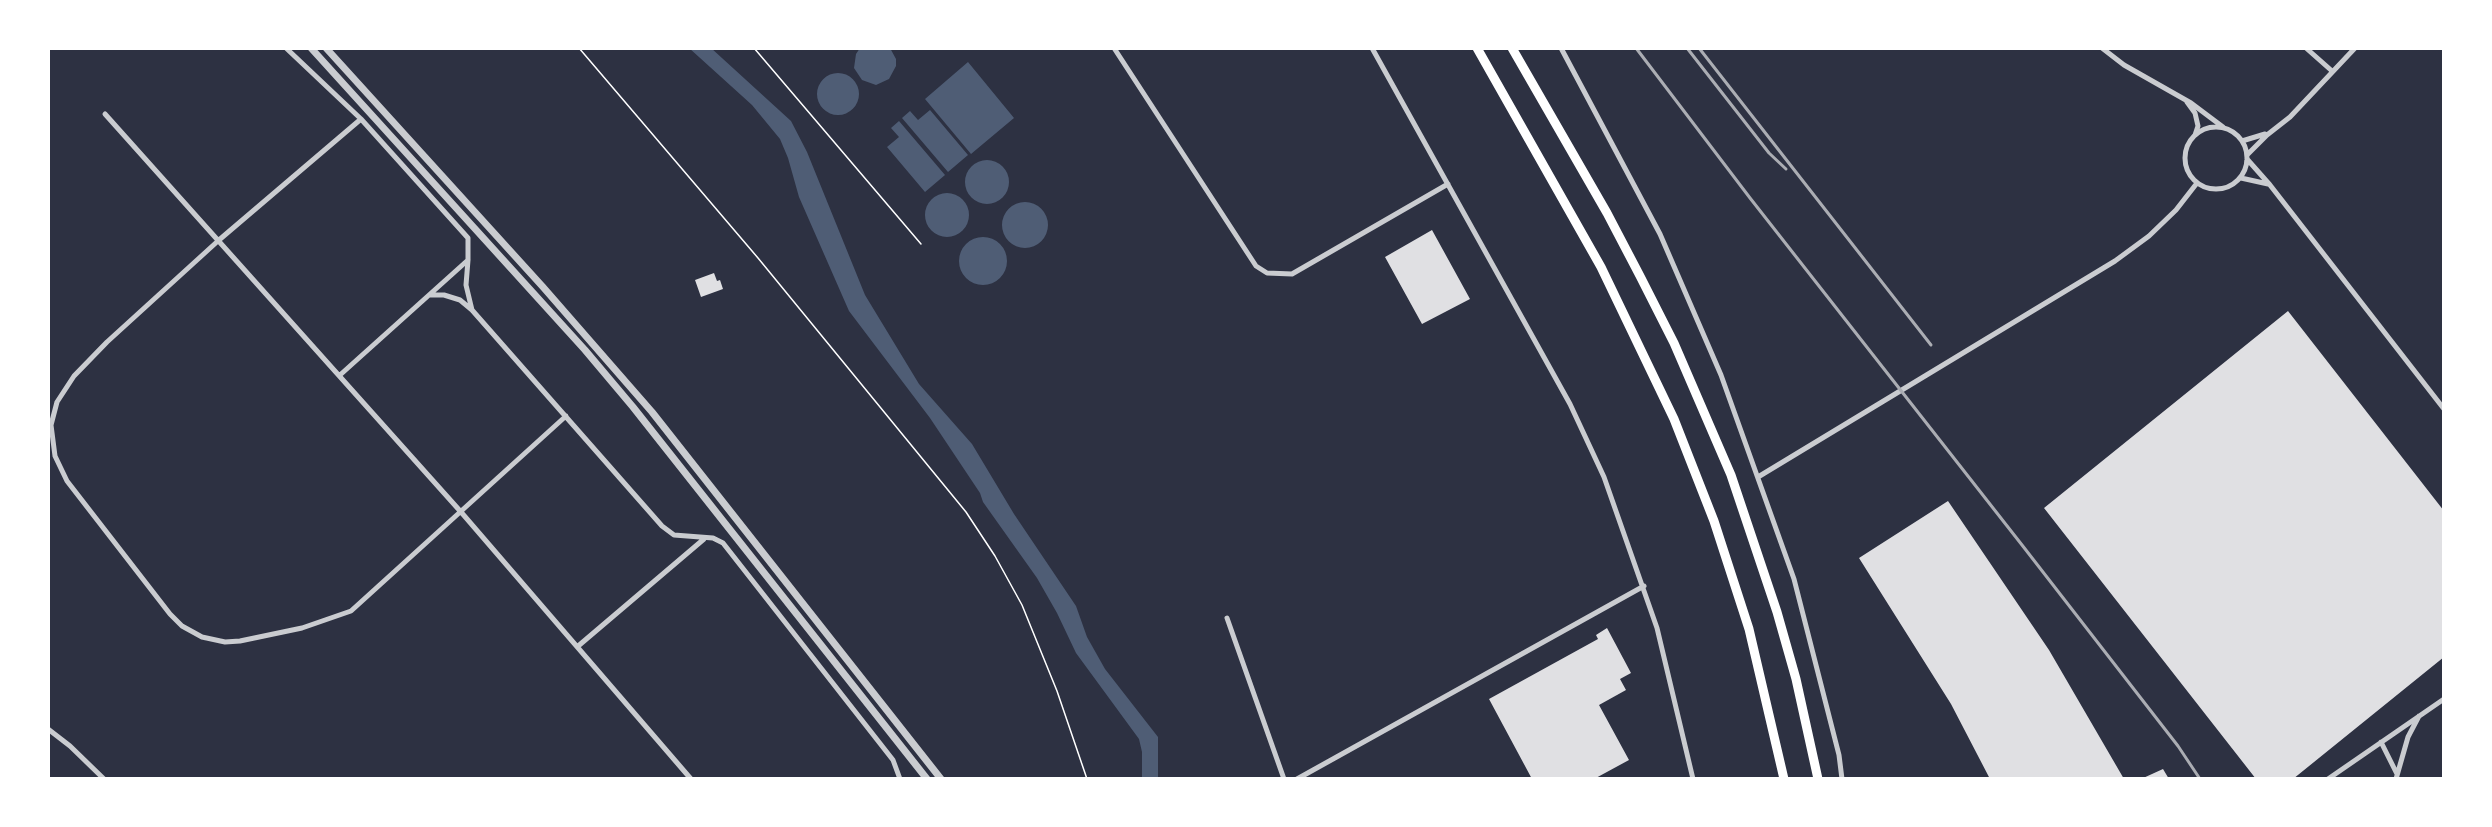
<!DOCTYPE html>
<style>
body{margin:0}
#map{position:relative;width:2492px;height:827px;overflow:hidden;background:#2d3142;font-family:"Noto Serif",serif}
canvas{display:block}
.frame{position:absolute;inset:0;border:50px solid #fff;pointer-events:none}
</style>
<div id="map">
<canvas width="2492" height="827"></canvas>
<div class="frame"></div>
</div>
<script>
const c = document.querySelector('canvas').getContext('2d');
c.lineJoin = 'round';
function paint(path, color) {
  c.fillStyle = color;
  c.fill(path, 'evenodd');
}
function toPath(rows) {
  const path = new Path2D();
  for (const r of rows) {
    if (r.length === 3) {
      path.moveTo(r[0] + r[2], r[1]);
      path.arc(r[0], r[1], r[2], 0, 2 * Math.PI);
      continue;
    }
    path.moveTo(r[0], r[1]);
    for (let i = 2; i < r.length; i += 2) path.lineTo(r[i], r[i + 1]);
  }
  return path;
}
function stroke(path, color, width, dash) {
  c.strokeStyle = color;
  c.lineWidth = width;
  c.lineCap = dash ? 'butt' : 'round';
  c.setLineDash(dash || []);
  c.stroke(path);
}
paint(toPath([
 [689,48,711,48,791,121,807,152,865,295,919,384,972,444,1014,514,1076,606,1087,637,1105,669,1158,737,1158,779,1142,779,1142,752,1139,739,1076,653,1057,613,1037,578,983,502,980,493,930,418,849,311,799,197,788,158,780,139,752,105],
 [860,48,890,48,896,59,896,66,889,79,876,85,862,80,854,68,856,54],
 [968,62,1014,118,971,154,925,99],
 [838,94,21],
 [930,110,968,155,948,172,902,118,910,111,918,120],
 [899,121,945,175,925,192,887,147,899,137,891,128],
 [987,182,22],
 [947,215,22],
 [1025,225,23],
 [983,261,24]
]), '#4f5d75');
paint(toPath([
 [1432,230,1470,299,1422,324,1385,257],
 [714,273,717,281,720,280,723,289,701,297,695,280],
 [2288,311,2444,511,2444,657,2293,779,2256,779,2044,508],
 [1948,501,2049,650,2124,779,1990,779,1951,704,1859,558],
 [1607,628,1631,673,1620,679,1626,690,1599,705,1629,760,1594,779,1532,779,1489,699,1598,639,1596,635],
 [2163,769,2169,779,2141,779]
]), '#e0e0e3');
stroke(toPath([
 [579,48,758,258,966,512,995,556,1022,605,1057,691,1087,779],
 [754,48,921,244]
]), '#fff', 1.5);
stroke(toPath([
 [286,48,361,119,468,238,468,260,466,285,472,310,662,526,674,535,713,538,723,543,893,760,900,779],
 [1114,48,1256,266,1267,273,1292,274,1448,184],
 [1372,48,1570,404,1604,477,1657,628,1693,779],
 [1561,48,1660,234,1721,375,1794,579,1839,755,1842,779],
 [2102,48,2124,65,2191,103,2223,127],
 [2306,48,2332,71],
 [2187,102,2195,113,2198,126,2195,135],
 [105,114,461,512,691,779],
 [361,119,219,240,107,342,74,376,57,402,51,425,55,456,67,481,170,614,182,626,202,637,225,642,240,641,302,628,351,611,566,416],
 [2216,158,31],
 [2242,141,2265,134],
 [2247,155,2267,135,2290,117,2355,48],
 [2247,159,2270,185,2444,409],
 [2241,178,2268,184],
 [430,295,444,295,460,300,472,310],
 [340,375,468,260],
 [1758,477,2115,261,2149,236,2176,210,2197,183],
 [1227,618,1284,779],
 [577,647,704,539],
 [48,729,70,746,104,779],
 [2381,742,2397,774],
 [1297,779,1644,586],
 [2328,779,2444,699],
 [2396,779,2408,737,2419,716]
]), '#caccd0', 5);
stroke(toPath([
 [311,48,585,350,633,407,927,779],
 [326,48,543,287,652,412,941,779]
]), '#caccd0', 7);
stroke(toPath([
 [1477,48,1601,267,1674,419,1714,521,1749,629,1784,779],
 [1512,48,1607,213,1640,276,1674,343,1731,475,1777,612,1796,679,1818,779]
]), '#fff', 9);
stroke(toPath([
 [1636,48,1750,198,2022,545,2178,746,2200,779],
 [1687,48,1769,153,1786,169],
 [1699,48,1931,345]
]), '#abadb3', 3);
</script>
